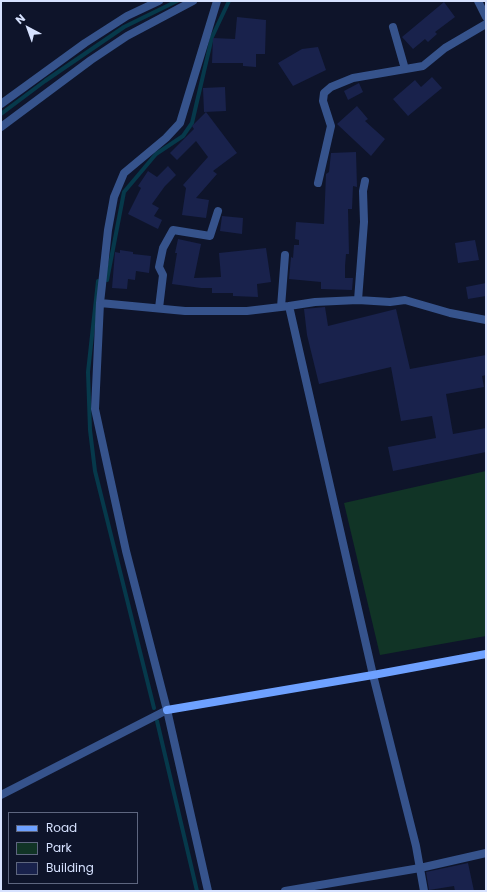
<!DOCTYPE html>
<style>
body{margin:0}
#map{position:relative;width:487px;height:892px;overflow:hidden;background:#0e142a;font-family:Poppins,sans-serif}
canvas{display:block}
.frame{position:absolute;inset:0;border:2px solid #d7e2ff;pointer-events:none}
.legend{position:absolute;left:8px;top:812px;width:130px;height:72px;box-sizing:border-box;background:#0e142a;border:1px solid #5e667f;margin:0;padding:5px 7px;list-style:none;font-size:12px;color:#d7e2ff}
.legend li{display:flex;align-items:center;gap:8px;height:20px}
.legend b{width:20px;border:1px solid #5e667f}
.north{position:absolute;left:8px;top:8px;width:40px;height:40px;-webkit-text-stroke:3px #0e142a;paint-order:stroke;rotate:319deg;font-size:11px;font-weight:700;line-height:16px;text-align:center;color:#d7e2ff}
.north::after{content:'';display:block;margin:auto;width:14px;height:18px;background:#d7e2ff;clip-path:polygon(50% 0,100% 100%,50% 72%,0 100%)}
</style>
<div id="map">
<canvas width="487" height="892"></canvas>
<div class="frame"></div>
<ul class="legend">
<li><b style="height:5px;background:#6ea1ff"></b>Road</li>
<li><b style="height:11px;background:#113426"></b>Park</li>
<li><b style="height:11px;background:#19224c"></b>Building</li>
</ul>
<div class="north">N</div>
</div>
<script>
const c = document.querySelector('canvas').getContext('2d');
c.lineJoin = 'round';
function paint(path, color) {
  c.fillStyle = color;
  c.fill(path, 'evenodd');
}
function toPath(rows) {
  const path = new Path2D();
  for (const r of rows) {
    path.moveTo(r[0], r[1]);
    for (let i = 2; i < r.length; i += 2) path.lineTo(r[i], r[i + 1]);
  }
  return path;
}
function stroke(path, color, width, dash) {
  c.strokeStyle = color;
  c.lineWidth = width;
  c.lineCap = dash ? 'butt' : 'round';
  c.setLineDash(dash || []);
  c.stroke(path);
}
paint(toPath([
 [486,471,486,636,380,655,344,503]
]), '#113426');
stroke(toPath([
 [1,114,45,81,124,27,177,1],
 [107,280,124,192,156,154,183,136,192,123,212,37,229,1],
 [98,281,88,372,90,430,95,471,154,708],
 [157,721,197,891]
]), '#06394b', 4);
paint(toPath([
 [444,2,455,17,435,32,437,34,428,42,425,39,413,49,402,37],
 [237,17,266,20,265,54,256,54,256,67,243,66,243,63,212,63,213,38,235,39],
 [318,47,326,70,293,86,278,63,302,49],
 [432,77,442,88,408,116,393,99,415,80,421,87],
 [359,83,363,92,348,100,344,91],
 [225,87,226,111,204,112,203,88],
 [357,106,368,119,365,121,385,139,371,156,337,124],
 [206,112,237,153,213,171,217,174,196,198,209,200,206,218,182,215,186,188,183,185,208,157,196,141,177,160,170,153,194,129,192,126],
 [356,152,357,187,353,186,352,209,348,209,349,254,346,254,345,266,345,278,353,278,352,290,321,289,321,282,289,279,291,257,293,258,294,245,299,245,299,240,295,239,296,222,324,224,326,174,329,172,331,153],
 [168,166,176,175,165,186,152,204,159,208,154,216,162,220,158,229,128,214,141,188,138,186,148,171,157,177],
 [222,216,243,218,242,234,220,231],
 [178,239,201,244,194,278,221,277,219,253,266,248,271,282,257,284,258,297,233,296,233,293,212,293,212,288,201,288,172,284,177,253,175,253],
 [475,240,479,260,458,263,455,243],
 [120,250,133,252,133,254,151,256,149,273,136,271,135,280,128,279,127,289,112,288,115,252,120,253],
 [486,283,486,296,468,299,466,287],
 [325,307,328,326,396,309,410,369,486,355,486,375,482,376,484,387,446,394,453,434,486,428,486,452,393,471,388,447,436,438,432,416,401,421,391,367,319,384,307,335,304,309],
 [468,863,474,891,455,891,454,886,429,890,426,872]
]), '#19224c');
stroke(toPath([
 [478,1,486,17],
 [393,27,405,69],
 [1,104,85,43,127,16,159,1],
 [1,127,91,60,127,36,193,1],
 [318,183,331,126,323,101,324,93,331,87,353,78,423,66,445,48,486,24],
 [358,300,364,222,363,191,365,181],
 [100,303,185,311,247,311,289,306,373,675,416,846,424,891],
 [289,306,315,302,358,300,390,302,405,300,450,313,486,320],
 [281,307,285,255],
 [159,308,163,275,159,267,163,248,173,230,210,236,218,211],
 [1,795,167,710],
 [208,891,167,710,126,551,95,409,100,303,108,230,114,197,124,173,166,138,180,123,217,1],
 [285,891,420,868,486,853]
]), '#36538c', 8);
stroke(toPath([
 [167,710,373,675,486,654]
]), '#6ea1ff', 8);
</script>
